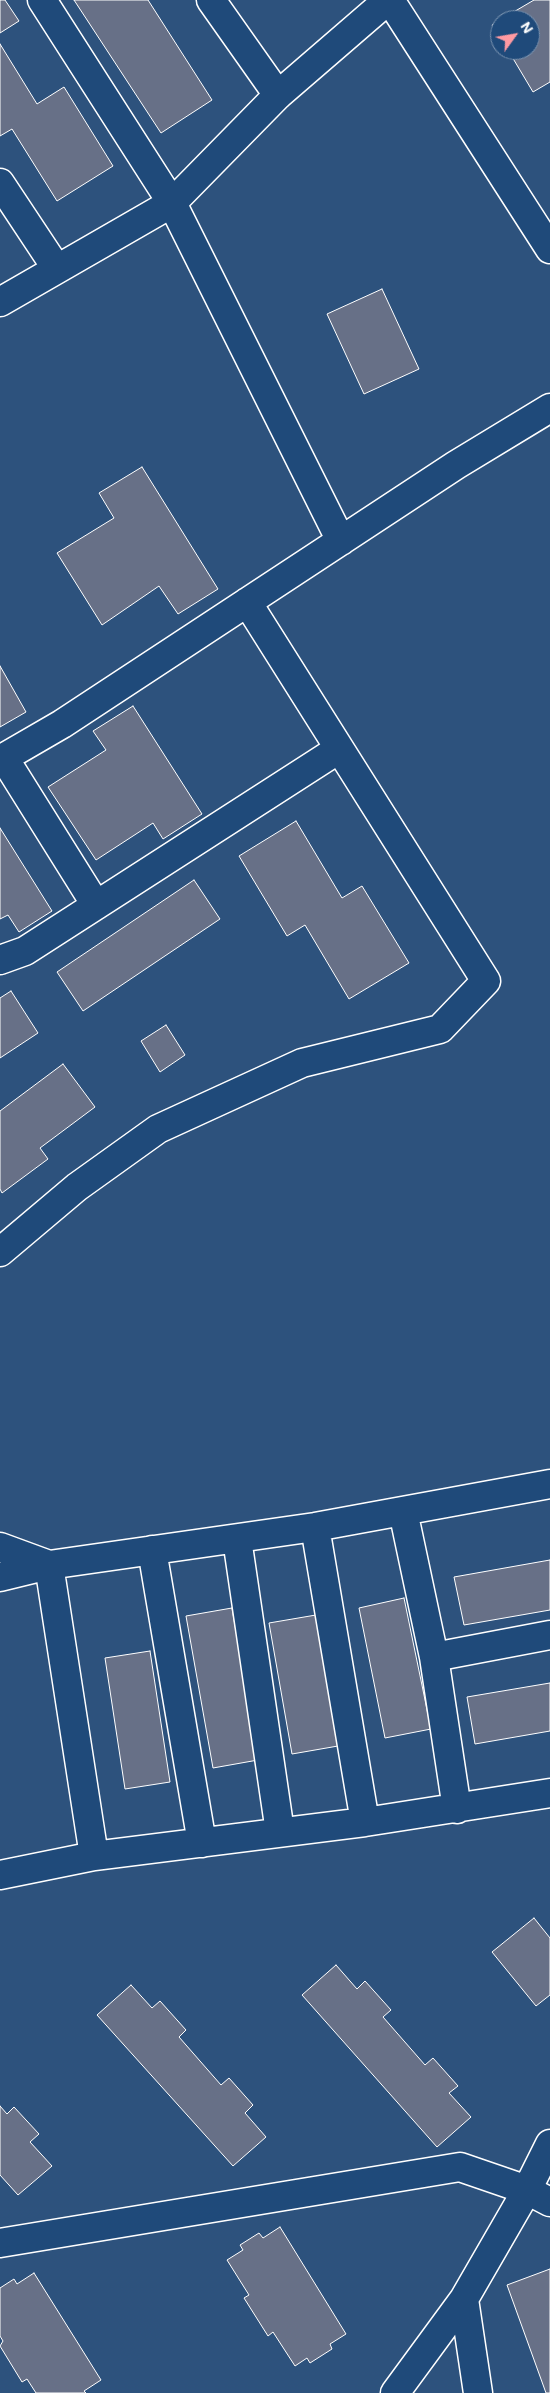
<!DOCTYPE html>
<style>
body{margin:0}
#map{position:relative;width:550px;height:2393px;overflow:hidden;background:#2d527d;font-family:Mali,sans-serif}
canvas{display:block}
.north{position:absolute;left:490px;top:10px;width:50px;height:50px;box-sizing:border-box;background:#1f4a7a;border:1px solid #7992af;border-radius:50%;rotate:58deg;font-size:14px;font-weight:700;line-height:20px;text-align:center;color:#fff}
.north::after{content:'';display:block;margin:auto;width:18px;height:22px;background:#ff9aa2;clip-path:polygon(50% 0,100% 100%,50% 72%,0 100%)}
</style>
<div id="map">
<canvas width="550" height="2393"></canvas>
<div class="north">N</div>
</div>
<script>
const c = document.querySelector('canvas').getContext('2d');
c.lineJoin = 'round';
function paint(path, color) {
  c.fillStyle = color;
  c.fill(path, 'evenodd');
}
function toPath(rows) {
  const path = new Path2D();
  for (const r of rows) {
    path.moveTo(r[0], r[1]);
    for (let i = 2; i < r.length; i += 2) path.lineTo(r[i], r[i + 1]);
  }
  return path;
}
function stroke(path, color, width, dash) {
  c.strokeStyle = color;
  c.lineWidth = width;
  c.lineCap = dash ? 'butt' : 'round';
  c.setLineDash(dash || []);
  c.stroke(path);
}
const building = toPath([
 [0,0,5,0,19,21,0,33,0,0],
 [74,0,148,0,212,100,161,133,74,0],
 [534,0,550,0,550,82,533,92,508,50,530,50,530,20,500,20,534,0],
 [500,20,500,37,492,25,500,20],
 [0,44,37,104,64,87,113,166,57,201,12,129,0,136,0,44],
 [382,289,419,369,364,394,327,314,382,289],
 [142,467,218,589,178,614,159,586,102,625,57,553,114,518,99,493,142,467],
 [0,666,26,712,0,727,0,666],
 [133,706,202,814,163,839,153,823,96,860,48,787,106,750,93,731,133,706],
 [296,821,342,898,362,886,409,963,349,999,305,925,287,936,239,856,296,821],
 [0,828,52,911,19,932,8,915,0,919,0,828],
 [194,880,220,919,83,1011,57,972,194,880],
 [11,991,38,1033,0,1058,0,998,11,991],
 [166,1025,185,1055,160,1072,141,1041,166,1025],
 [63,1064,95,1107,40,1148,48,1159,2,1193,0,1189,0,1111,63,1064],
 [550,1560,550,1610,464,1625,454,1577,550,1560],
 [404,1598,431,1729,385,1738,359,1608,404,1598],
 [232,1608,258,1760,213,1768,186,1616,232,1608],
 [316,1615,338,1746,292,1754,269,1623,316,1615],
 [150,1651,170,1782,125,1789,105,1658,150,1651],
 [550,1683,550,1731,475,1744,467,1697,550,1683],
 [534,1918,550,1938,550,1995,536,2006,492,1952,534,1918],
 [336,1965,357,1989,365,1981,391,2010,383,2017,425,2065,433,2058,458,2086,449,2093,471,2117,437,2147,302,1995,336,1965],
 [131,1985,152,2008,160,2001,186,2030,179,2037,221,2085,229,2078,253,2105,245,2113,266,2137,233,2166,97,2015,131,1985],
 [0,2106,7,2114,14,2107,39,2134,30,2142,52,2166,18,2195,0,2175,0,2106],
 [280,2227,346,2334,330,2344,332,2349,310,2363,307,2358,295,2366,273,2332,268,2336,244,2298,249,2295,227,2260,243,2250,240,2245,259,2233,263,2238,280,2227],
 [550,2269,550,2393,546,2393,507,2285,550,2269],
 [34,2273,101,2380,84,2391,86,2393,36,2393,27,2379,22,2382,0,2346,3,2341,0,2336,0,2288,14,2279,17,2284,34,2273]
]);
paint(building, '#677087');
stroke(building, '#fff', 1);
const minor = toPath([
 [42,0,172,203,341,541],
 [211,0,278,95],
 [390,0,550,249],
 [0,183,57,269],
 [0,302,172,203,278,95,388,0],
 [4,758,96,905],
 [0,760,62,724,456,465,550,408],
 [0,960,25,951,339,749],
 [0,1252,77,1187,158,1129,302,1063,440,1029,486,981,247,602],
 [403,1511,434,1657,457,1809],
 [315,1527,365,1822],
 [237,1539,280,1832],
 [0,1547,49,1565,94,1856],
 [152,1550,202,1843],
 [0,1577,49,1565,315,1527,550,1484],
 [434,1657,550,1635],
 [0,1875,94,1856,365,1822,550,1793],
 [0,2243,460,2167,527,2190,550,2202],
 [464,2299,478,2393],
 [395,2393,464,2299,527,2190,550,2144]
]);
stroke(minor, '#fff', 31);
stroke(minor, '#1f4a7a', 28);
</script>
